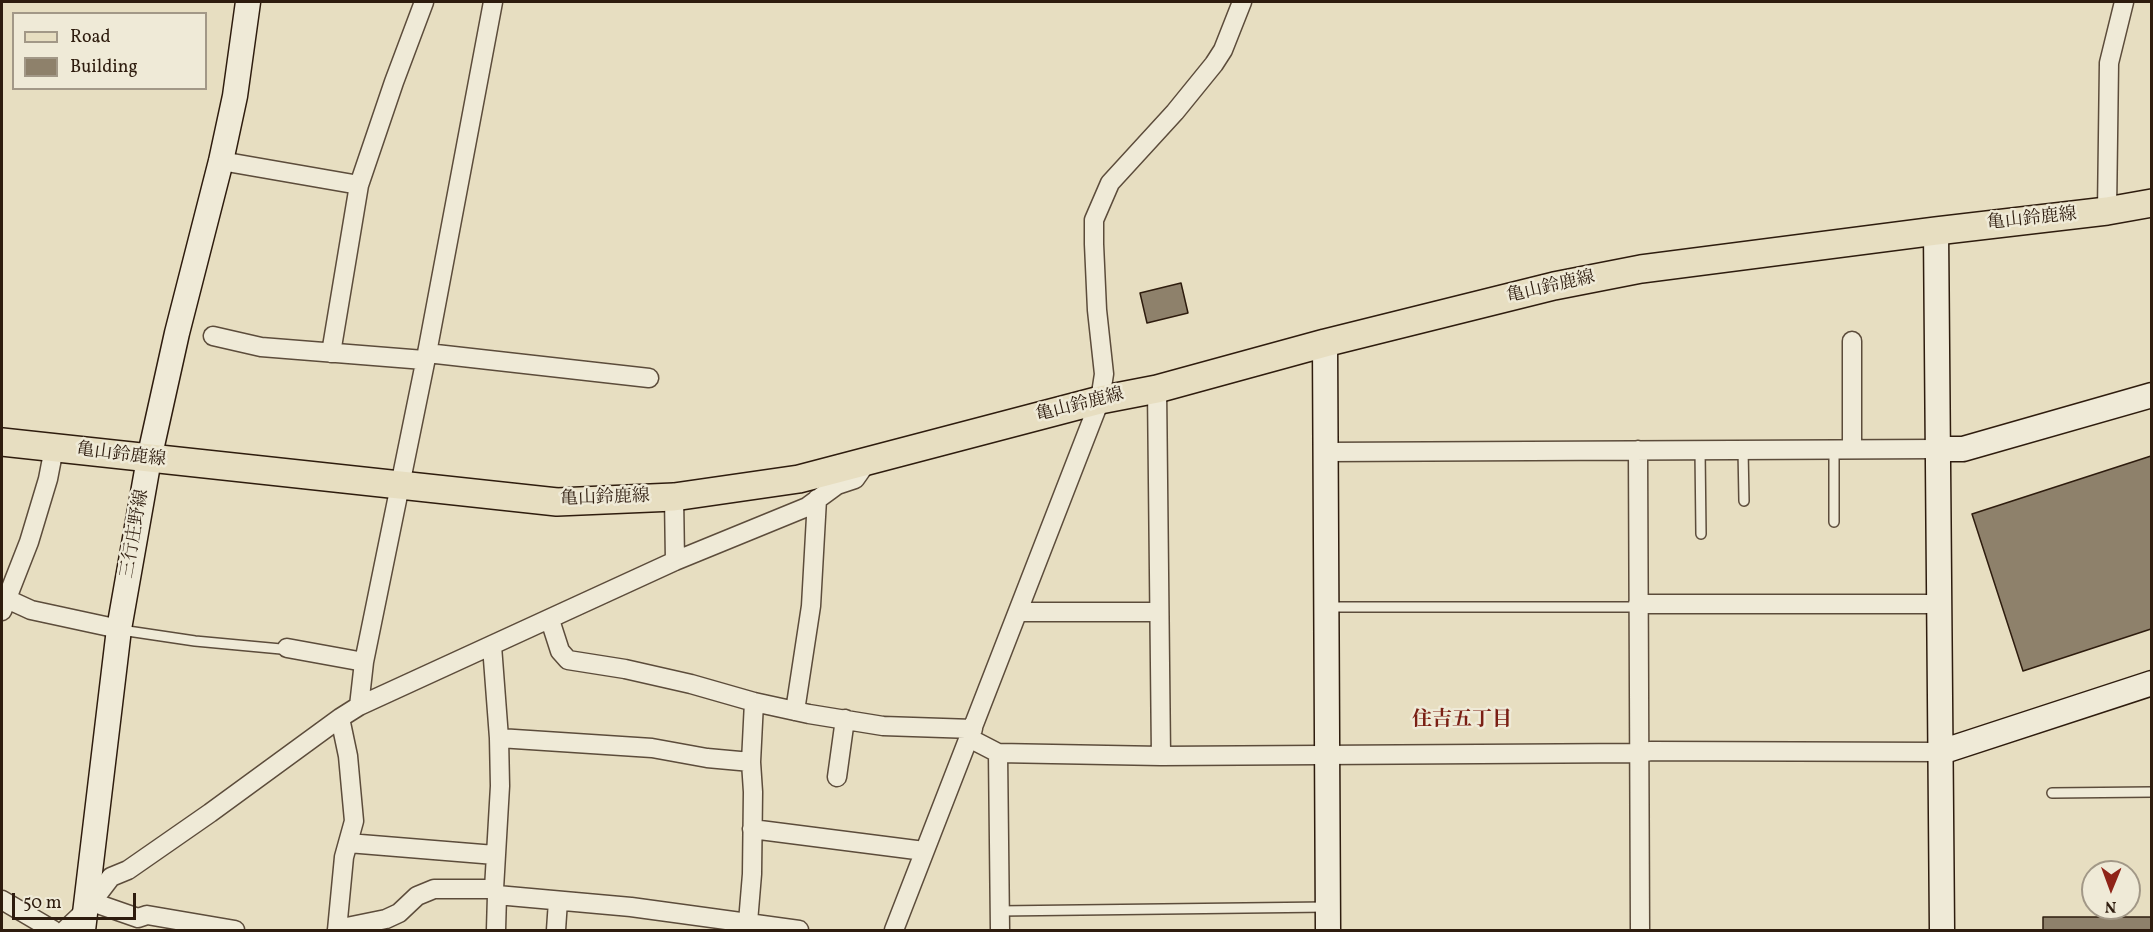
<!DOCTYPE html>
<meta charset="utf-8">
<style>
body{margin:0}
#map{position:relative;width:2153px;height:932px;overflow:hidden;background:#e7dec1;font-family:Vollkorn,serif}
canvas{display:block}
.frame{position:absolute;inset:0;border:3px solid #2e1c0e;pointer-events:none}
.legend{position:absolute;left:12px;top:12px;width:195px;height:78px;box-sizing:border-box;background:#efead7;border:2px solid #a29887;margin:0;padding:8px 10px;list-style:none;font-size:18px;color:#2e1c0e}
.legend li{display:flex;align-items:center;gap:12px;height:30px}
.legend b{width:30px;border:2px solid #a29887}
.north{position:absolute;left:2081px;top:860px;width:60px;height:60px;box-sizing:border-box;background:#efead7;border:2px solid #a29887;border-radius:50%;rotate:181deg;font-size:16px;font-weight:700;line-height:24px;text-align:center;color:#2e1c0e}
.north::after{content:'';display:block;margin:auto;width:21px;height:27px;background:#8f2418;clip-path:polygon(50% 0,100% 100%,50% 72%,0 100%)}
.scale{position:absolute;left:12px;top:893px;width:124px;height:27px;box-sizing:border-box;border:3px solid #2e1c0e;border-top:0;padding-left:8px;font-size:18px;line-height:21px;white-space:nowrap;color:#2e1c0e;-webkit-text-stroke:4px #efead7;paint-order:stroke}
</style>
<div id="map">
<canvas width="2153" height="932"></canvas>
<div class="frame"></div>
<ul class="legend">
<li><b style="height:8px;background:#e7dec1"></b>Road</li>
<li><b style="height:16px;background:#8e816b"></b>Building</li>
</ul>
<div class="north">N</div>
<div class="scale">50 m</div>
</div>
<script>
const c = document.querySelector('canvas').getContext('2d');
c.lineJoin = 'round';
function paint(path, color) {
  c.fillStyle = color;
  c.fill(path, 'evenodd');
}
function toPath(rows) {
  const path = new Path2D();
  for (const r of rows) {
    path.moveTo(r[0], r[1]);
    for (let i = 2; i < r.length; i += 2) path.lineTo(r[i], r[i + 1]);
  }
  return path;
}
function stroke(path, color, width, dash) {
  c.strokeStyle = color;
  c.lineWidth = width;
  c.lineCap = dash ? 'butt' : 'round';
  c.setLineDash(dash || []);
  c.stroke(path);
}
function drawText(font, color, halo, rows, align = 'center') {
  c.font = font + ' Vollkorn,"Noto Serif JP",serif';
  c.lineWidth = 5;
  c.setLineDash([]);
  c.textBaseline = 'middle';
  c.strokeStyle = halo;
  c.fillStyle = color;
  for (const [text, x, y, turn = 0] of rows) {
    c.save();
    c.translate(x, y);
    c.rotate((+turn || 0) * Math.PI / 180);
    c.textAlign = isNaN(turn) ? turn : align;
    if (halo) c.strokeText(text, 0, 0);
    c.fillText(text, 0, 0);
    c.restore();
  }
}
const building = toPath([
 [1181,283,1188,313,1147,323,1140,293,1181,283],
 [2151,456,2151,629,2023,671,1972,514,2151,456],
 [2043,917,2151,917,2151,930,2043,930,2043,917]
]);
paint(building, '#8e816b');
stroke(building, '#2e1c0e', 1.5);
const lane = toPath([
 [1743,449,1744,501],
 [1834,449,1834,522],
 [1700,450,1701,534],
 [1326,607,1638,607],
 [121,630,195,641,281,649,287,648],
 [2052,793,2152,792],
 [999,911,1327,907]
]);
const street = toPath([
 [221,161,359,185],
 [2107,211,2109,63,2124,2],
 [213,336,261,347,424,360],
 [1852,341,1852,449],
 [331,353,359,185,394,82,424,2],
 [427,353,649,378],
 [1157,389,1161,756],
 [1638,450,1640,930],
 [1326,452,1937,449],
 [674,497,675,561],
 [7,599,31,610,119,629],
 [1638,604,1938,604],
 [2,611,29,542,48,479,54,448],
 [1019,612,1159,612],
 [550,620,560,651,568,660,625,669,691,684,754,702,809,714,883,726,973,729],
 [492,646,499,738,500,786,494,889,497,895,496,930],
 [287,648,364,662],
 [359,706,364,662,427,353,493,2],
 [795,711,811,606,817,499],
 [499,738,652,748,707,758,751,762],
 [969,738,998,753,1161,756,1639,753,1651,751,1941,752],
 [998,753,1000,930],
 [837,777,845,719],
 [752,829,924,851],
 [348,843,495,855],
 [497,895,631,907,799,930],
 [2,900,53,930],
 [92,902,138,918,147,915,235,930],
 [748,922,752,874,753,792,751,762,754,702],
 [337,929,386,919,399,913,417,896,434,889,494,889],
 [65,930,85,911,111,877,128,870,210,813,340,718,359,706,675,561,807,507,837,485,855,479,867,462],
 [337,930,344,857,354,821,348,756,340,718],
 [556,930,558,901],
 [894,930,1100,400,1104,374,1097,310,1094,244,1094,220,1110,183,1175,112,1214,64,1223,50,1242,2]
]);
const secondary = toPath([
 [1936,231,1942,930],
 [1325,343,1328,930],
 [1937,449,1963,449,2152,395],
 [1941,752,2152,683],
 [83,930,119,629,149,459,177,333,221,161,235,96,248,2]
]);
const primary = toPath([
 [2,442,557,502,674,497,799,479,1100,400,1157,389,1325,343,1554,286,1641,269,1936,231,2107,211,2152,203]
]);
stroke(lane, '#5c4c3b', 12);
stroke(street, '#5c4c3b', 21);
stroke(secondary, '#2e1c0e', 27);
stroke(primary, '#2e1c0e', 30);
stroke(lane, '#efead7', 9);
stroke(street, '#efead7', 18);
stroke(secondary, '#efead7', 24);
stroke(primary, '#e7dec1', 27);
drawText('18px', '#2e1c0e', '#efead7', [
 ["亀山鈴鹿線",2032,220,-6],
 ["亀山鈴鹿線",1551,288,-13],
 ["亀山鈴鹿線",1080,406,-14],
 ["亀山鈴鹿線",121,456,7],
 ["亀山鈴鹿線",605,499,-2],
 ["三行庄野線",136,534,-80]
]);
drawText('bold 20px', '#7a1f14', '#efead7', [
 ["住吉五丁目",1462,721]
]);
</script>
